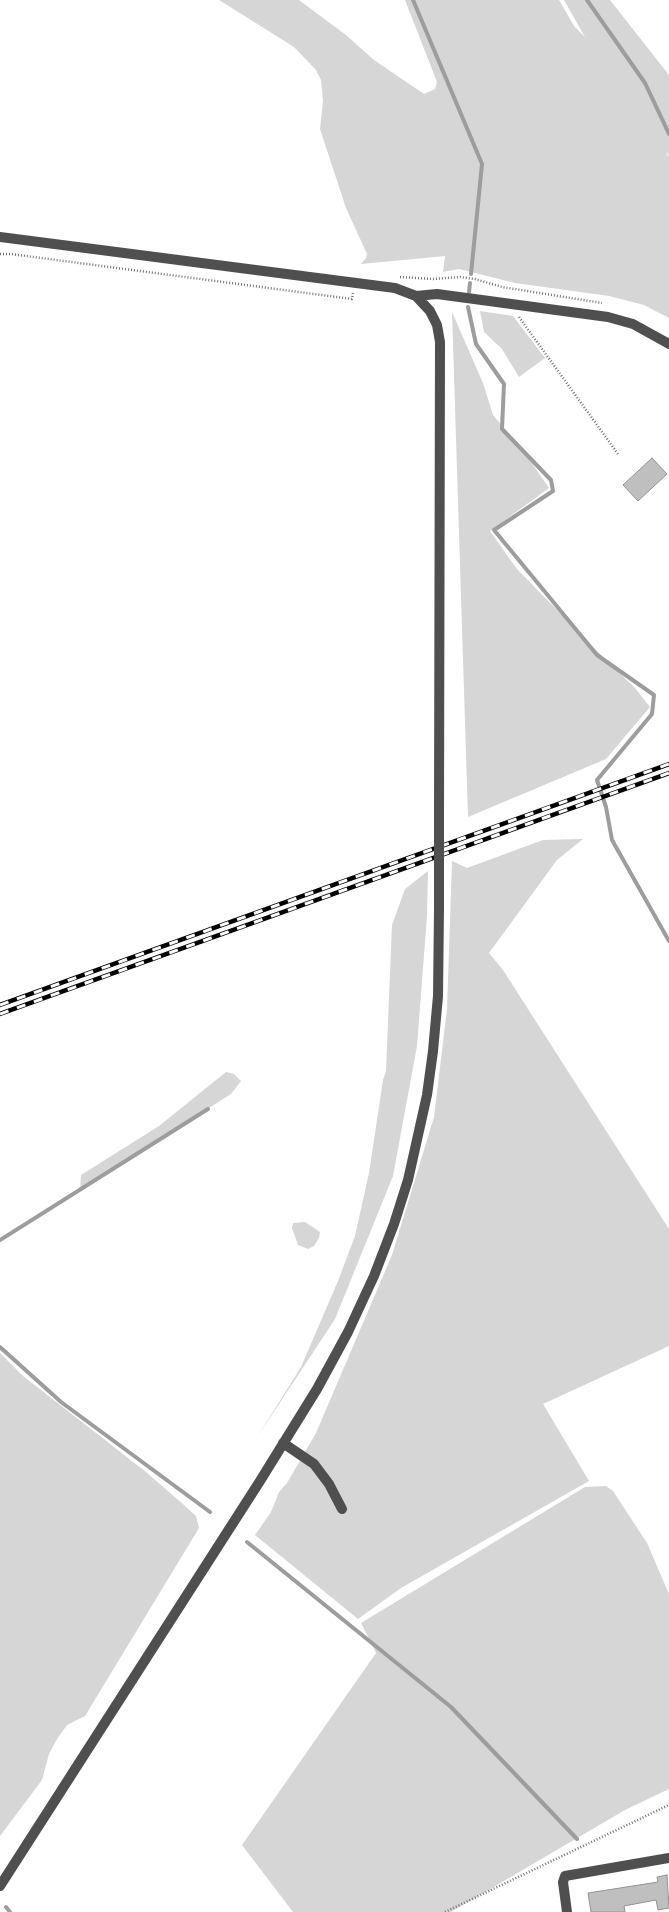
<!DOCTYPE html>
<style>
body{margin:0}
canvas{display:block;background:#fff}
</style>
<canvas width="669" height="1912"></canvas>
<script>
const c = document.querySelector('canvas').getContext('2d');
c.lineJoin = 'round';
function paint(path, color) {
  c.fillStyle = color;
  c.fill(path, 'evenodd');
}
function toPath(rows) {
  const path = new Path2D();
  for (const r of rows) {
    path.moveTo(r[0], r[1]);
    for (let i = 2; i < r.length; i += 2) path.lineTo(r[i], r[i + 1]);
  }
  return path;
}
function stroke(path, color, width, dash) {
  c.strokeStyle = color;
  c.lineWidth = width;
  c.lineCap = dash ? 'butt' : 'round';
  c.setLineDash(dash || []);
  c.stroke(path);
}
paint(toPath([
 [219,0,299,0,346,35,374,60,424,94,435,89,437,82,405,0,559,0,574,26,585,37,564,0,610,0,669,75,669,155,665,151,669,157,669,318,644,305,609,296,515,283,459,269,443,272,445,256,361,264,366,258,367,254,346,208,320,129,323,101,321,80,316,70,294,47],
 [480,311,513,316,545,358,519,377,502,349,484,332],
 [452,312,483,383,493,415,522,449,549,488,490,531,517,569,598,652,635,688,650,707,606,759,468,817],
 [583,839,557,860,489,953,503,970,669,1229,669,1346,543,1404,589,1481,401,1588,358,1619,255,1535,271,1512,279,1492,287,1483,316,1433,392,1255,434,1117,447,1009,452,861,467,868,543,840],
 [428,871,427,916,417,1046,393,1176,335,1319,256,1439,301,1367,338,1281,355,1236,369,1173,383,1080,386,1071,392,925,405,889],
 [226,1072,234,1074,241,1081,231,1094,80,1190,81,1175,159,1126],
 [305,1222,320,1232,319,1238,314,1246,308,1249,298,1245,292,1228,293,1223],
 [0,1353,23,1376,146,1472,184,1505,196,1516,199,1528,85,1716,67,1725,57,1739,49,1754,42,1780,0,1836],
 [606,1486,613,1491,647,1543,669,1594,669,1789,625,1810,451,1912,293,1912,242,1845,376,1653,361,1623,585,1487]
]), '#d6d6d6');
stroke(toPath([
 [413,0,482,164,471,274],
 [587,0,645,83,669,134],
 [469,292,470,283],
 [468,307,476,344,504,384,502,429,551,480,553,491,494,530,597,655,654,695,652,714,597,780,606,807,612,840,669,941],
 [0,1240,208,1109],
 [0,1347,61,1402,210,1512],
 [247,1542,451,1707,577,1839],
 [6,1907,10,1912]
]), '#9d9d9d', 4);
const building = toPath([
 [652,458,667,474,638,501,623,485,652,458],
 [667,1875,669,1908,658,1910,656,1900,624,1906,625,1912,591,1912,588,1893,658,1882,657,1877,667,1875]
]);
paint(building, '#bfbfbf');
stroke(building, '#939393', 1);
stroke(toPath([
 [0,254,11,254,352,299,353,293],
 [400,277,433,279,460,277,475,279,502,287,602,303],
 [519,317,618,454],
 [445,1912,669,1805]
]), '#717171', 2.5, [1, 2]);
stroke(toPath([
 [0,237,395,288,416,296,430,311,437,325,440,342,439,806],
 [416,296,437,294,608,317,633,324,669,344],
 [283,1443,314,1464,329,1484,342,1509],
 [0,1886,260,1481,317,1389,348,1332,374,1276,394,1224,408,1180,427,1095,433,1051,438,996,439,909],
 [567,1912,563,1882,565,1876,669,1858]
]), '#4f4f4f', 10);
const rail = toPath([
 [0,1005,669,764],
 [0,1014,669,773]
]);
stroke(rail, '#000', 4.5);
stroke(rail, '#fff', 3, [9]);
stroke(toPath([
 [439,909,439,806]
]), '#4f4f4f', 10);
</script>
